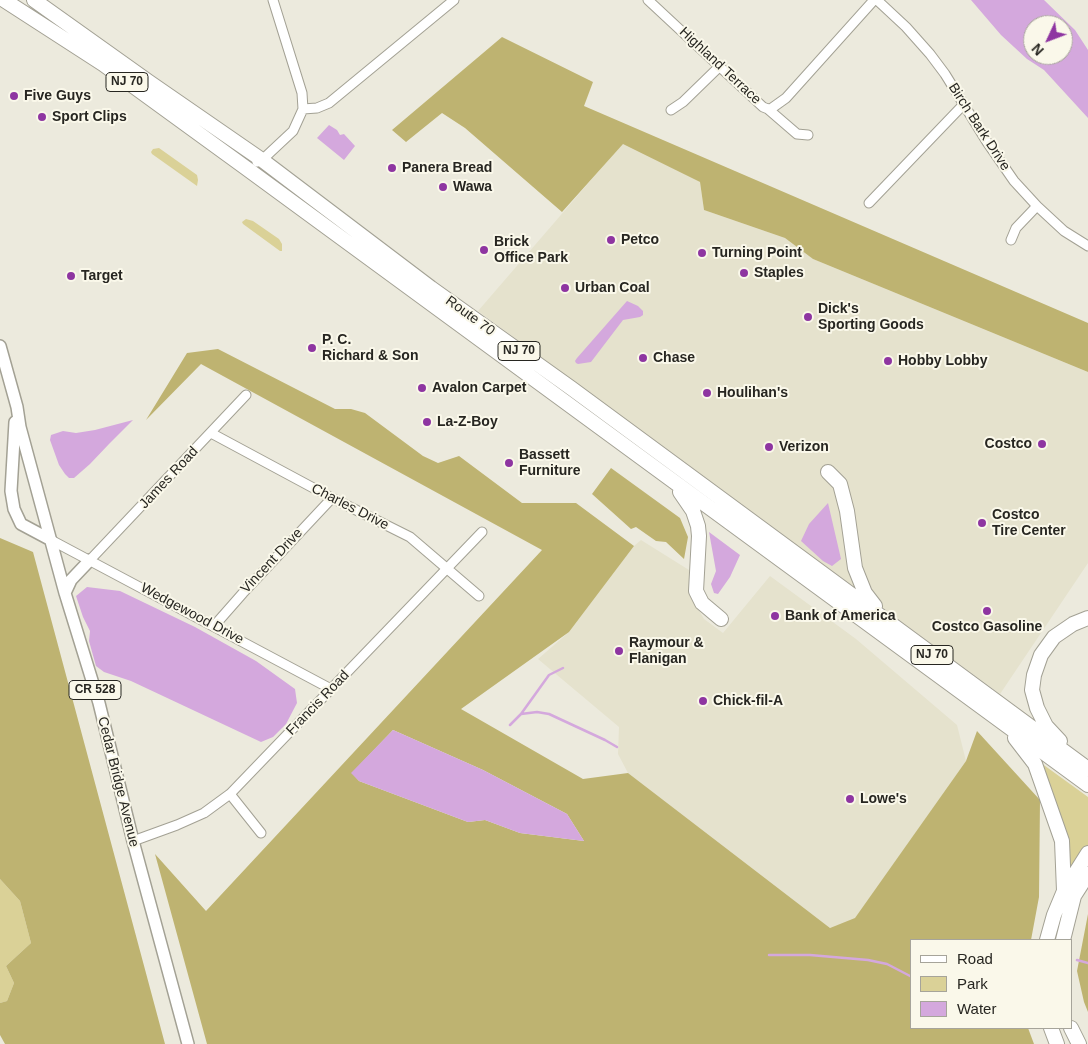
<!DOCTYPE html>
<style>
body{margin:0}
#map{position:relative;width:1088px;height:1044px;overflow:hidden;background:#eceadd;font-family:Arial,sans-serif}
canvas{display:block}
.legend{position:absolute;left:910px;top:939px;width:162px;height:90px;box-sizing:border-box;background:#faf8ea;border:1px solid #a6a49a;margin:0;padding:6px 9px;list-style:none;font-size:15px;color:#272621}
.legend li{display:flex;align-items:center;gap:10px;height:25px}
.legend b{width:25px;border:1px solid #a6a49a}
.north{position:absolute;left:1023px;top:15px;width:50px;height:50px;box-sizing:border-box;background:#faf8ea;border:1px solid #a6a49a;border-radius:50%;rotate:227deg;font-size:14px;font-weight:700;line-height:20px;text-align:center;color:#272621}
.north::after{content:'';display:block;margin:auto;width:18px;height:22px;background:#8e35a1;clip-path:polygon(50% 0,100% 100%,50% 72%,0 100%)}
</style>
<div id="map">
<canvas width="1088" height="1044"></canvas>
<ul class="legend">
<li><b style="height:6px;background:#fff"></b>Road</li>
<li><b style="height:14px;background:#dad197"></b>Park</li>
<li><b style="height:14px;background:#d4a8dd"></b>Water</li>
</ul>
<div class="north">N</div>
</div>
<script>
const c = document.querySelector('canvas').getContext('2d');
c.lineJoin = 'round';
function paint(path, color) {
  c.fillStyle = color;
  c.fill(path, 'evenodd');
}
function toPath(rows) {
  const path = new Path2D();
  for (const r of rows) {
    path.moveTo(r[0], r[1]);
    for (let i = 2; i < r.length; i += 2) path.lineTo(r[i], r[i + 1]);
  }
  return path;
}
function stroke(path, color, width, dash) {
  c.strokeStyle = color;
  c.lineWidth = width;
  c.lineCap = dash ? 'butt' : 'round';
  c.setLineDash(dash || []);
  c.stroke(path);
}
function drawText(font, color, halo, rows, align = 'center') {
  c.font = font + ' Arial,sans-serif';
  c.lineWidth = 4;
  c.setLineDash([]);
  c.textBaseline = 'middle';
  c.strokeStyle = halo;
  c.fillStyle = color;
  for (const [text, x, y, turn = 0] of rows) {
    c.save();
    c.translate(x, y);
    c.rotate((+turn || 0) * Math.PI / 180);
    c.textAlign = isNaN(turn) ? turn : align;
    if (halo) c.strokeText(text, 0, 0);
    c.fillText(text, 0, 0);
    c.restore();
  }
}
paint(toPath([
 [623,143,700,182,704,210,785,238,813,259,1088,372,1088,563,1000,694,478,311],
 [641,540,689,570,689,594,704,619,723,633,770,576,856,639,957,725,966,761,855,919,830,928,628,773,618,754,619,727,538,659,569,632,634,546]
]), '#e5e2cd');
paint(toPath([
 [159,148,197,175,198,180,197,186,152,154,151,152,153,149],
 [246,219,253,221,279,239,282,244,282,251,280,251,243,224,242,222],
 [1041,763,1088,797,1088,845,1068,874,1064,825,1047,776,1045,776],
 [0,879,20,901,31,943,6,966,14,983,7,1001,0,1003]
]), '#dad197');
paint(toPath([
 [502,37,593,82,584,106,1088,323,1088,372,813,259,785,238,704,210,700,182,623,144,562,212,465,128,442,113,406,142,392,130],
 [218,349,335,409,351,409,365,413,423,456,438,463,459,456,522,503,576,503,634,546,569,632,461,709,583,779,628,773,830,928,855,918,966,761,977,731,1040,800,1039,897,1031,940,912,940,912,1028,1028,1028,1034,1044,207,1044,155,854,206,911,542,550,201,364,146,420,187,353],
 [393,730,483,770,567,814,584,841,520,833,485,820,468,822,359,781,352,773],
 [611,468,680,518,688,537,684,559,666,542,656,541,636,527,631,529,592,494],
 [0,538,33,552,165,1044,5,1044,0,1035,0,1003,7,1001,14,983,6,966,31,943,20,901,0,879],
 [1088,914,1088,1012,1084,1002,1077,971]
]), '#beb371');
paint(toPath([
 [971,0,1044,0,1075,30,1088,50,1088,118,1044,70,1027,59,1001,35],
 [1033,25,1063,25,1063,55,1033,55],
 [329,125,337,130,340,135,344,134,355,146,344,160,317,138],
 [627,301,638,306,643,311,643,315,640,317,623,320,591,362,578,364,576,363,575,361,577,358],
 [133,420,109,444,90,464,74,478,69,478,65,474,59,465,50,440,51,435,63,431,76,433,95,430],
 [828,503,841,559,832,566,823,561,801,541,809,524],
 [709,532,740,555,730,577,718,594,714,593,711,584,716,571],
 [87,587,120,591,195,627,256,661,295,689,297,703,286,724,273,737,261,742,131,681,104,672,96,666,89,641,90,631,83,617,76,596],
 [393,730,483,770,567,814,584,841,520,833,485,820,468,822,359,781,351,773]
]), '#d4a8dd');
stroke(toPath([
 [521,714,549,675,563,668],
 [510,725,521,714,537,712,549,714,605,740,617,747],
 [769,955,810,955,868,960,887,964,912,977],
 [1077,960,1088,963]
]), '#d4a8dd', 2.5);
const minor = toPath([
 [648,0,763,107,768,109,772,108,786,98,874,0],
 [877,0,906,27,930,54,945,74,987,142,1014,181,1037,206,1064,231,1088,246],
 [303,109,317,108,329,103,454,0],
 [768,109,797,134,808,135],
 [671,110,683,102,720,66],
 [257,162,262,160,293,131,303,109,302,93,273,0],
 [869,203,964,104],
 [1011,240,1016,228,1037,206],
 [211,433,332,498,410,537,479,596],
 [51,540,331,689],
 [90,560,246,395],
 [214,626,243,593,332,498],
 [230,794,261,833],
 [133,841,177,825,204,813,230,794,482,532]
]);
const major = toPath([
 [0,346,17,407,20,427,65,593,99,703,133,841,188,1044],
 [15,422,11,491,14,509,21,524,51,540],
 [65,593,71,580,90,560]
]);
const highway = toPath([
 [4,0,103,64,246,168,1088,785],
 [34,0,149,82,262,160,431,288,571,388,1088,769],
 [828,472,840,484,847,511,855,568,865,593,875,606],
 [680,492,693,511,698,526,699,536,696,591,702,603,721,619],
 [1015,738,1035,764,1062,841,1064,891],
 [1060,741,1046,726,1037,708,1032,690,1034,675,1041,655,1054,637,1073,624,1088,618],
 [1047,940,1054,915,1064,891,1088,853],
 [1063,940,1074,896,1088,874],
 [1051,1028,1057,1044],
 [1071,1028,1079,1044]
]);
stroke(minor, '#a3a194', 11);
stroke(major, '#a3a194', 14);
stroke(highway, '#a3a194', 16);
stroke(minor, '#fff', 9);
stroke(major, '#fff', 11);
stroke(highway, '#fff', 14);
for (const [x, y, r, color] of [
 [14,96,5,"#8e35a1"],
 [42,117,5,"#8e35a1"],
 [392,168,5,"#8e35a1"],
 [443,187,5,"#8e35a1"],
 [611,240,5,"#8e35a1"],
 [484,250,5,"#8e35a1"],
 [702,253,5,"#8e35a1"],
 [744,273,5,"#8e35a1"],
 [71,276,5,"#8e35a1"],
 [565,288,5,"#8e35a1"],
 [808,317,5,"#8e35a1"],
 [312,348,5,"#8e35a1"],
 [643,358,5,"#8e35a1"],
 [888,361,5,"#8e35a1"],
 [422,388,5,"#8e35a1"],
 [707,393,5,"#8e35a1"],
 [427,422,5,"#8e35a1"],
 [1042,444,5,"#8e35a1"],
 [769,447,5,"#8e35a1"],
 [509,463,5,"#8e35a1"],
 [982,523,5,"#8e35a1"],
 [987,611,5,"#8e35a1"],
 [775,616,5,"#8e35a1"],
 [619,651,5,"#8e35a1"],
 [703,701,5,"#8e35a1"],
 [850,799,5,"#8e35a1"]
]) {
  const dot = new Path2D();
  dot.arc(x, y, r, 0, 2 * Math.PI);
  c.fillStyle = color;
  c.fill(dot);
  stroke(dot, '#faf8ea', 2);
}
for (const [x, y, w] of [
 [127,82,42],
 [519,351,42],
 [932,655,42],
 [95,690,52]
]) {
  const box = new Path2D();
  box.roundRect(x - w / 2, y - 9.5, w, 19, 4);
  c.fillStyle = '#faf8ea';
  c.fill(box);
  stroke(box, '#272621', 1);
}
drawText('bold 12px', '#272621', null, [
 ["NJ 70",127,82],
 ["NJ 70",519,351],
 ["NJ 70",932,655],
 ["CR 528",95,690]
]);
drawText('14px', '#272621', '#faf8ea', [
 ["Highland Terrace",720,66,43],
 ["Birch Bark Drive",979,127,57],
 ["Route 70",470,316,36],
 ["James Road",169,478,-47],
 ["Charles Drive",350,507,27],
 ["Vincent Drive",272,561,-47],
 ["Wedgewood Drive",192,614,28],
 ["Francis Road",318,703,-46],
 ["Cedar Bridge Avenue",118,782,76]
]);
drawText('bold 14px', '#272621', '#faf8ea', [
 ["Five Guys",24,96],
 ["Sport Clips",52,117],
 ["Panera Bread",402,168],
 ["Wawa",453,187],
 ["Petco",621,240],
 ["Brick",494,242],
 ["Office Park",494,258],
 ["Turning Point",712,253],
 ["Staples",754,273],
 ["Target",81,276],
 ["Urban Coal",575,288],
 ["Dick's",818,309],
 ["Sporting Goods",818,325],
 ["P. C.",322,340],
 ["Richard & Son",322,356],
 ["Chase",653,358],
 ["Hobby Lobby",898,361],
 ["Avalon Carpet",432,388],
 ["Houlihan's",717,393],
 ["La-Z-Boy",437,422],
 ["Costco",1032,444,"right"],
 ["Verizon",779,447],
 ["Bassett",519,455],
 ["Furniture",519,471],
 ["Costco",992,515],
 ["Tire Center",992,531],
 ["Bank of America",785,616],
 ["Costco Gasoline",987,627,"center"],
 ["Raymour &",629,643],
 ["Flanigan",629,659],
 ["Chick-fil-A",713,701],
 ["Lowe's",860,799]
], 'left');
</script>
